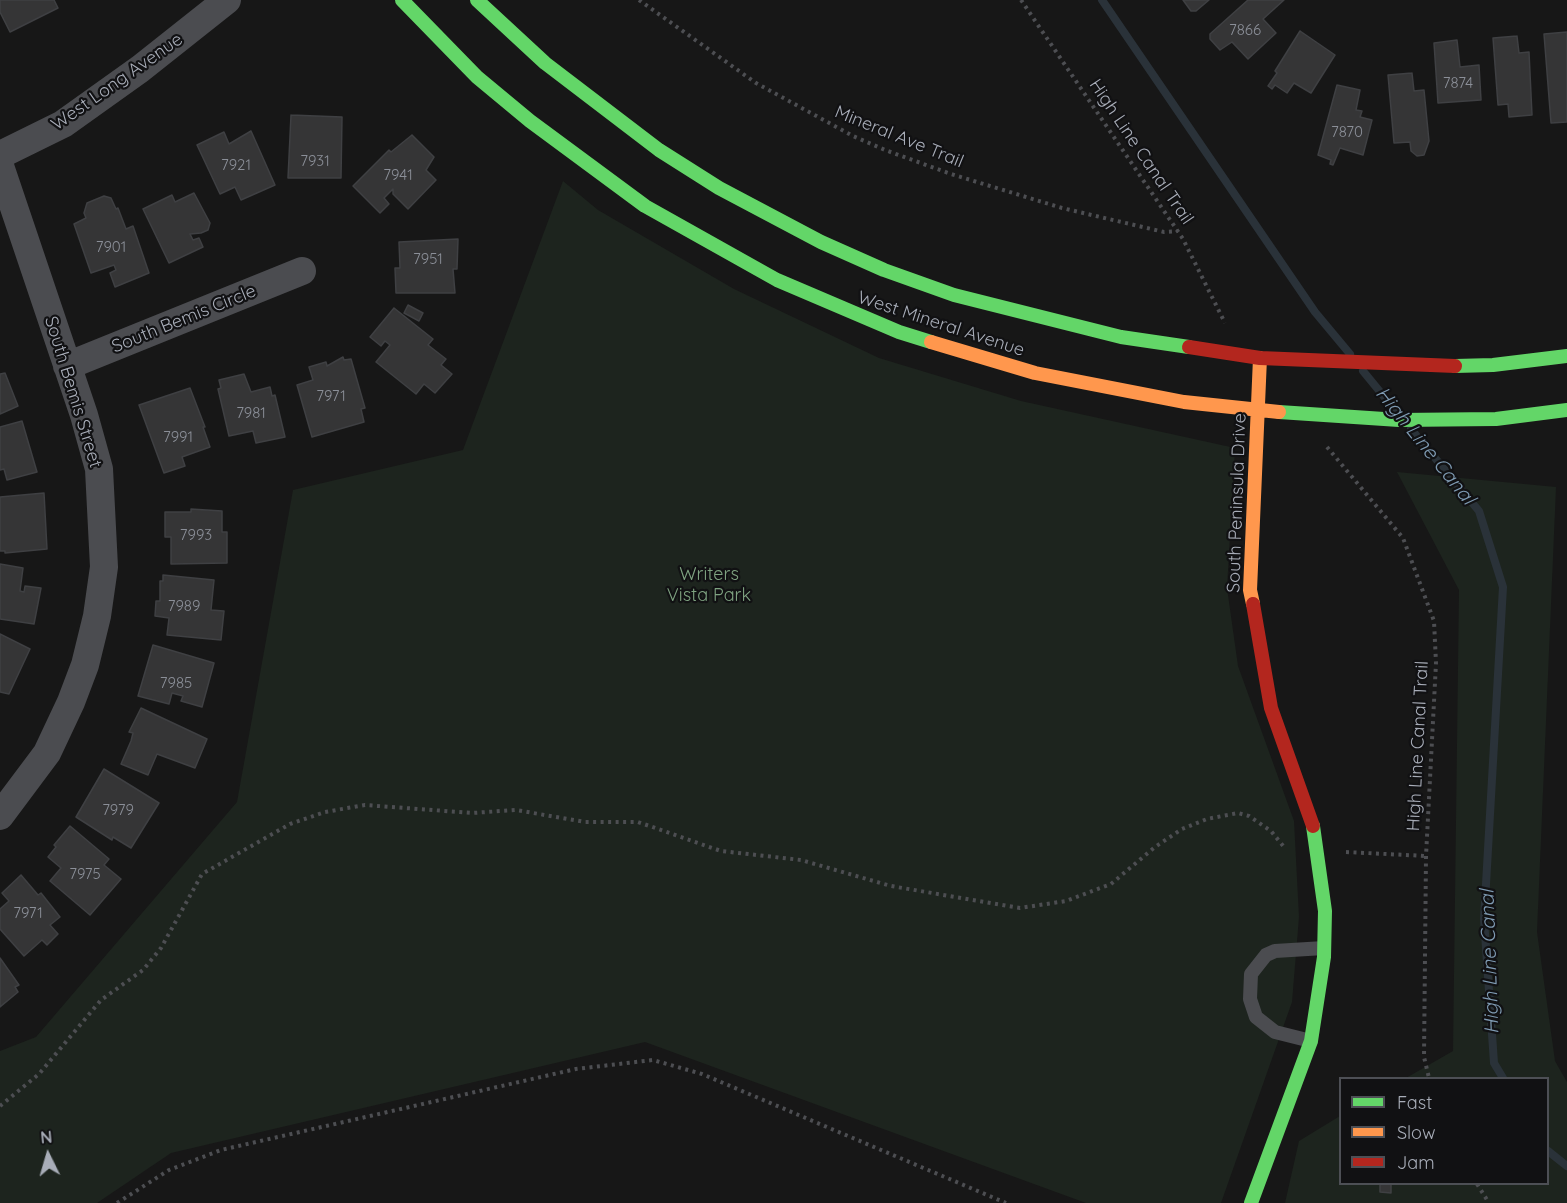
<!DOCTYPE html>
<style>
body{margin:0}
#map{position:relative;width:1567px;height:1203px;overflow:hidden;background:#171717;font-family:Quicksand,sans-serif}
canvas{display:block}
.legend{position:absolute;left:1339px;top:1077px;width:210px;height:108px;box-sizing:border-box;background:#111113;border:2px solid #4d4f55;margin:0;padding:8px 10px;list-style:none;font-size:18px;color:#a8adb8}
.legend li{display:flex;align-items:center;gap:12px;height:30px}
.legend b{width:30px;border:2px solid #4d4f55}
.north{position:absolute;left:18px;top:1125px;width:60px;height:60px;-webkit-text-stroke:4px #111113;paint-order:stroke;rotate:355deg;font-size:16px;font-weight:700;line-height:24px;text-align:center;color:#a8adb8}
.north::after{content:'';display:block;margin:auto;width:21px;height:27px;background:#a8adb8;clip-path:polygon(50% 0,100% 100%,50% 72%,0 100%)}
</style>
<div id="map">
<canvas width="1567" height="1203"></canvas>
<ul class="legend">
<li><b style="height:8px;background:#63d668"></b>Fast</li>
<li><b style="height:8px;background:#ff974d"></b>Slow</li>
<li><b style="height:8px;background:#b3261e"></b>Jam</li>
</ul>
<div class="north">N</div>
</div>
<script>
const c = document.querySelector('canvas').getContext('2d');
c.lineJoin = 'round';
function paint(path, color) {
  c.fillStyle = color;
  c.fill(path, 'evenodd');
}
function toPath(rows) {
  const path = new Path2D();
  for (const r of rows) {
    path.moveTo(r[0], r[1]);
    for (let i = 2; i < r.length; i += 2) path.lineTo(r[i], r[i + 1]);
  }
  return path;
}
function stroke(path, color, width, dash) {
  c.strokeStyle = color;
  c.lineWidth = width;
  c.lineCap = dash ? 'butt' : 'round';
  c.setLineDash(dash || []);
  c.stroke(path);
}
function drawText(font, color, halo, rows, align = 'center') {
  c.font = font + ' Quicksand,sans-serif';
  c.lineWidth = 4.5;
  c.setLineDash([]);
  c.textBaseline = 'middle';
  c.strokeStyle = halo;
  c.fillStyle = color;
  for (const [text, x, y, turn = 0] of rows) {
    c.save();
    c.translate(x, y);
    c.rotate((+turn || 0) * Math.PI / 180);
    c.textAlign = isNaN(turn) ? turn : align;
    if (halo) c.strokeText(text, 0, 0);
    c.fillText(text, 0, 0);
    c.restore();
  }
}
paint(toPath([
 [563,181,598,210,734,289,879,358,1021,401,1235,448,1227,588,1238,666,1294,821,1299,917,1292,1002,1221,1203,1086,1203,645,1042,171,1153,97,1203,0,1203,0,1051,36,1037,237,802,293,490,463,450],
 [1397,472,1556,487,1537,932,1555,1061,1567,1082,1567,1203,1285,1203,1299,1141,1340,1116,1340,1184,1548,1184,1548,1078,1406,1078,1453,1051,1459,590]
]), '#1d241e');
stroke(toPath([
 [1102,0,1315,312,1350,354],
 [1363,371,1395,410],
 [1411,429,1479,511,1503,587,1484,919,1494,1063,1503,1078],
 [1548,1151,1567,1166]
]), '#2a3239', 8);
const building = toPath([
 [0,0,54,0,58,8,10,32,0,12,0,0],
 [1183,0,1209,0,1196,11,1191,11,1183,0],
 [1248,0,1284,0,1263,19,1276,33,1248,59,1232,42,1220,50,1210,39,1210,34,1248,0],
 [1300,31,1335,55,1311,93,1294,83,1287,93,1275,85,1272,89,1268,86,1277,73,1275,71,1300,31],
 [1567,32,1567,122,1551,123,1544,34,1567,32],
 [1517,36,1519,53,1529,52,1532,115,1509,117,1508,104,1498,105,1493,38,1517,36],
 [1457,40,1460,67,1479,65,1481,100,1438,103,1434,43,1457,40],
 [1412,73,1414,91,1424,90,1429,141,1424,155,1417,156,1411,151,1410,142,1394,143,1388,75,1412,73],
 [1337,85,1360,90,1356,110,1362,111,1360,117,1372,120,1363,155,1340,148,1333,165,1330,164,1331,160,1318,155,1337,85],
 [291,115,342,117,341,178,288,178,291,115],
 [251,131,275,185,241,200,235,187,220,194,197,145,224,132,229,144,251,131],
 [412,135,434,157,426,170,436,180,408,209,393,194,393,189,384,198,389,204,380,213,353,186,389,150,391,152,412,135],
 [194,193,210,223,208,230,201,233,190,234,193,240,199,238,203,247,169,263,143,209,172,195,175,202,194,193],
 [104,196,111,198,116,209,118,208,126,229,133,226,149,273,115,287,110,273,116,270,114,265,91,273,74,224,86,218,84,213,87,203,104,196],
 [458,239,457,269,453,269,455,293,396,293,395,268,400,268,399,242,458,239],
 [408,305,423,313,419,321,404,313,408,305],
 [394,308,433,339,428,345,446,359,441,365,452,374,435,393,424,384,416,394,376,362,390,345,385,341,381,346,370,337,394,308],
 [343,357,344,360,351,359,365,408,361,409,364,422,312,437,297,385,313,380,309,367,326,362,327,366,343,357],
 [5,373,18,406,0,414,0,374,5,373],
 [244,374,251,392,270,387,272,396,275,395,285,437,256,443,253,431,229,436,218,389,221,388,219,380,244,374],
 [190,388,205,427,203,427,210,447,182,457,185,466,164,473,139,405,190,388],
 [22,421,37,472,7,480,4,469,0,470,0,427,22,421],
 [44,493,47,549,5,553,5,551,0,551,0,497,44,493],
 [191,509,222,511,222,532,227,532,227,563,171,564,171,537,165,537,165,512,191,512,191,509],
 [0,564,23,568,20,591,24,592,25,586,41,588,34,624,0,619,0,564],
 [163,575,214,580,211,610,224,611,221,640,167,635,169,618,155,616,156,601,160,601,160,581,163,581,163,575],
 [0,634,30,649,9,694,0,692,0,634],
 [153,645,214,663,202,707,181,701,183,696,172,693,169,704,138,696,153,645],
 [141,708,207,739,195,768,157,754,148,775,121,764,131,741,133,733,129,732,141,708],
 [104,769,159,803,131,848,113,837,112,840,76,817,104,769],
 [70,826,109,859,104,865,121,879,90,915,50,881,61,868,48,857,56,847,54,845,70,826],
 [21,875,38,895,41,893,60,917,50,925,58,934,47,945,42,940,24,956,0,929,0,909,9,901,2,893,21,875],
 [0,958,19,985,15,987,18,992,0,1007,0,958],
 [1380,1184,1391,1184,1391,1193,1380,1192,1380,1184]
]);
paint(building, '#353536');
stroke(building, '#3f4043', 1.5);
stroke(toPath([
 [639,0,756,83,853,136,885,150,951,174,1062,208,1164,232,1178,231],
 [1021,0,1183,239,1225,323],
 [1327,447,1403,538,1434,621,1436,663,1426,856,1424,1057,1429,1078],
 [1346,852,1426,856],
 [0,1106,39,1074,101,1000,143,970,161,948,202,874,290,824,325,812,365,805,472,813,516,810,585,822,638,822,721,851,801,860,891,886,1020,908,1066,901,1111,884,1155,847,1182,829,1207,819,1238,813,1249,816,1271,831,1284,847],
 [1477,1184,1489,1203],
 [117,1203,169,1170,221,1150,576,1069,653,1060,702,1074,1006,1203]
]), '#4d4e52', 4, [3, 4.5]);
stroke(toPath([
 [1311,1041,1275,1032,1256,1017,1250,999,1251,974,1266,955,1275,951,1324,948]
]), '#4b4c50', 14);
stroke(toPath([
 [0,155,63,124,140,69,227,0],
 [0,166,84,415,99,469,104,567,97,616,85,665,71,702,47,753,0,816],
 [67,366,302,271]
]), '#4b4c50', 28);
stroke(toPath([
 [402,0,477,77,530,121,645,206,777,280,899,332,931,342],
 [477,0,545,63,659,150,719,188,821,242,884,270,954,295,1121,337,1189,347],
 [1455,366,1493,365,1567,356],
 [1279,412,1399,420,1496,419,1567,410],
 [1251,1203,1311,1041,1324,957,1325,911,1313,826]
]), '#63d668', 14);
stroke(toPath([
 [931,342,1035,373,1184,402,1279,412],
 [1253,604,1250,590,1260,358]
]), '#ff974d', 14);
stroke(toPath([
 [1189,347,1260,358,1455,366],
 [1253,604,1271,708,1313,826]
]), '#b3261e', 14);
drawText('15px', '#8b8f98', null, [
 ["7866",1245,30],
 ["7874",1458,83],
 ["7870",1347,132],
 ["7931",315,161],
 ["7921",236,165],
 ["7941",398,175],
 ["7901",111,247],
 ["7951",428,259],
 ["7971",331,396],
 ["7981",251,413],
 ["7991",178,437],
 ["7993",196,535],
 ["7989",184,606],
 ["7985",176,683],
 ["7979",118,810],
 ["7975",85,874],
 ["7971",28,913]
]);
drawText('18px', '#a8adb8', '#111113', [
 ["West Long Avenue",117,82,-35],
 ["Mineral Ave Trail",899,137,22],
 ["High Line Canal Trail",1141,152,56],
 ["South Bemis Circle",184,319,-22],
 ["West Mineral Avenue",941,324,18],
 ["South Bemis Street",73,392,73],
 ["South Peninsula Drive",1237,503,-88],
 ["High Line Canal Trail",1418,746,-87]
]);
drawText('18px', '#7fa381', '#111113', [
 ["Writers",709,575],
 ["Vista Park",709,596]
]);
drawText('italic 20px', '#7f9bb3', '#111113', [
 ["High Line Canal",1425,446,51],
 ["High Line Canal",1490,962,-92]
]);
</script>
